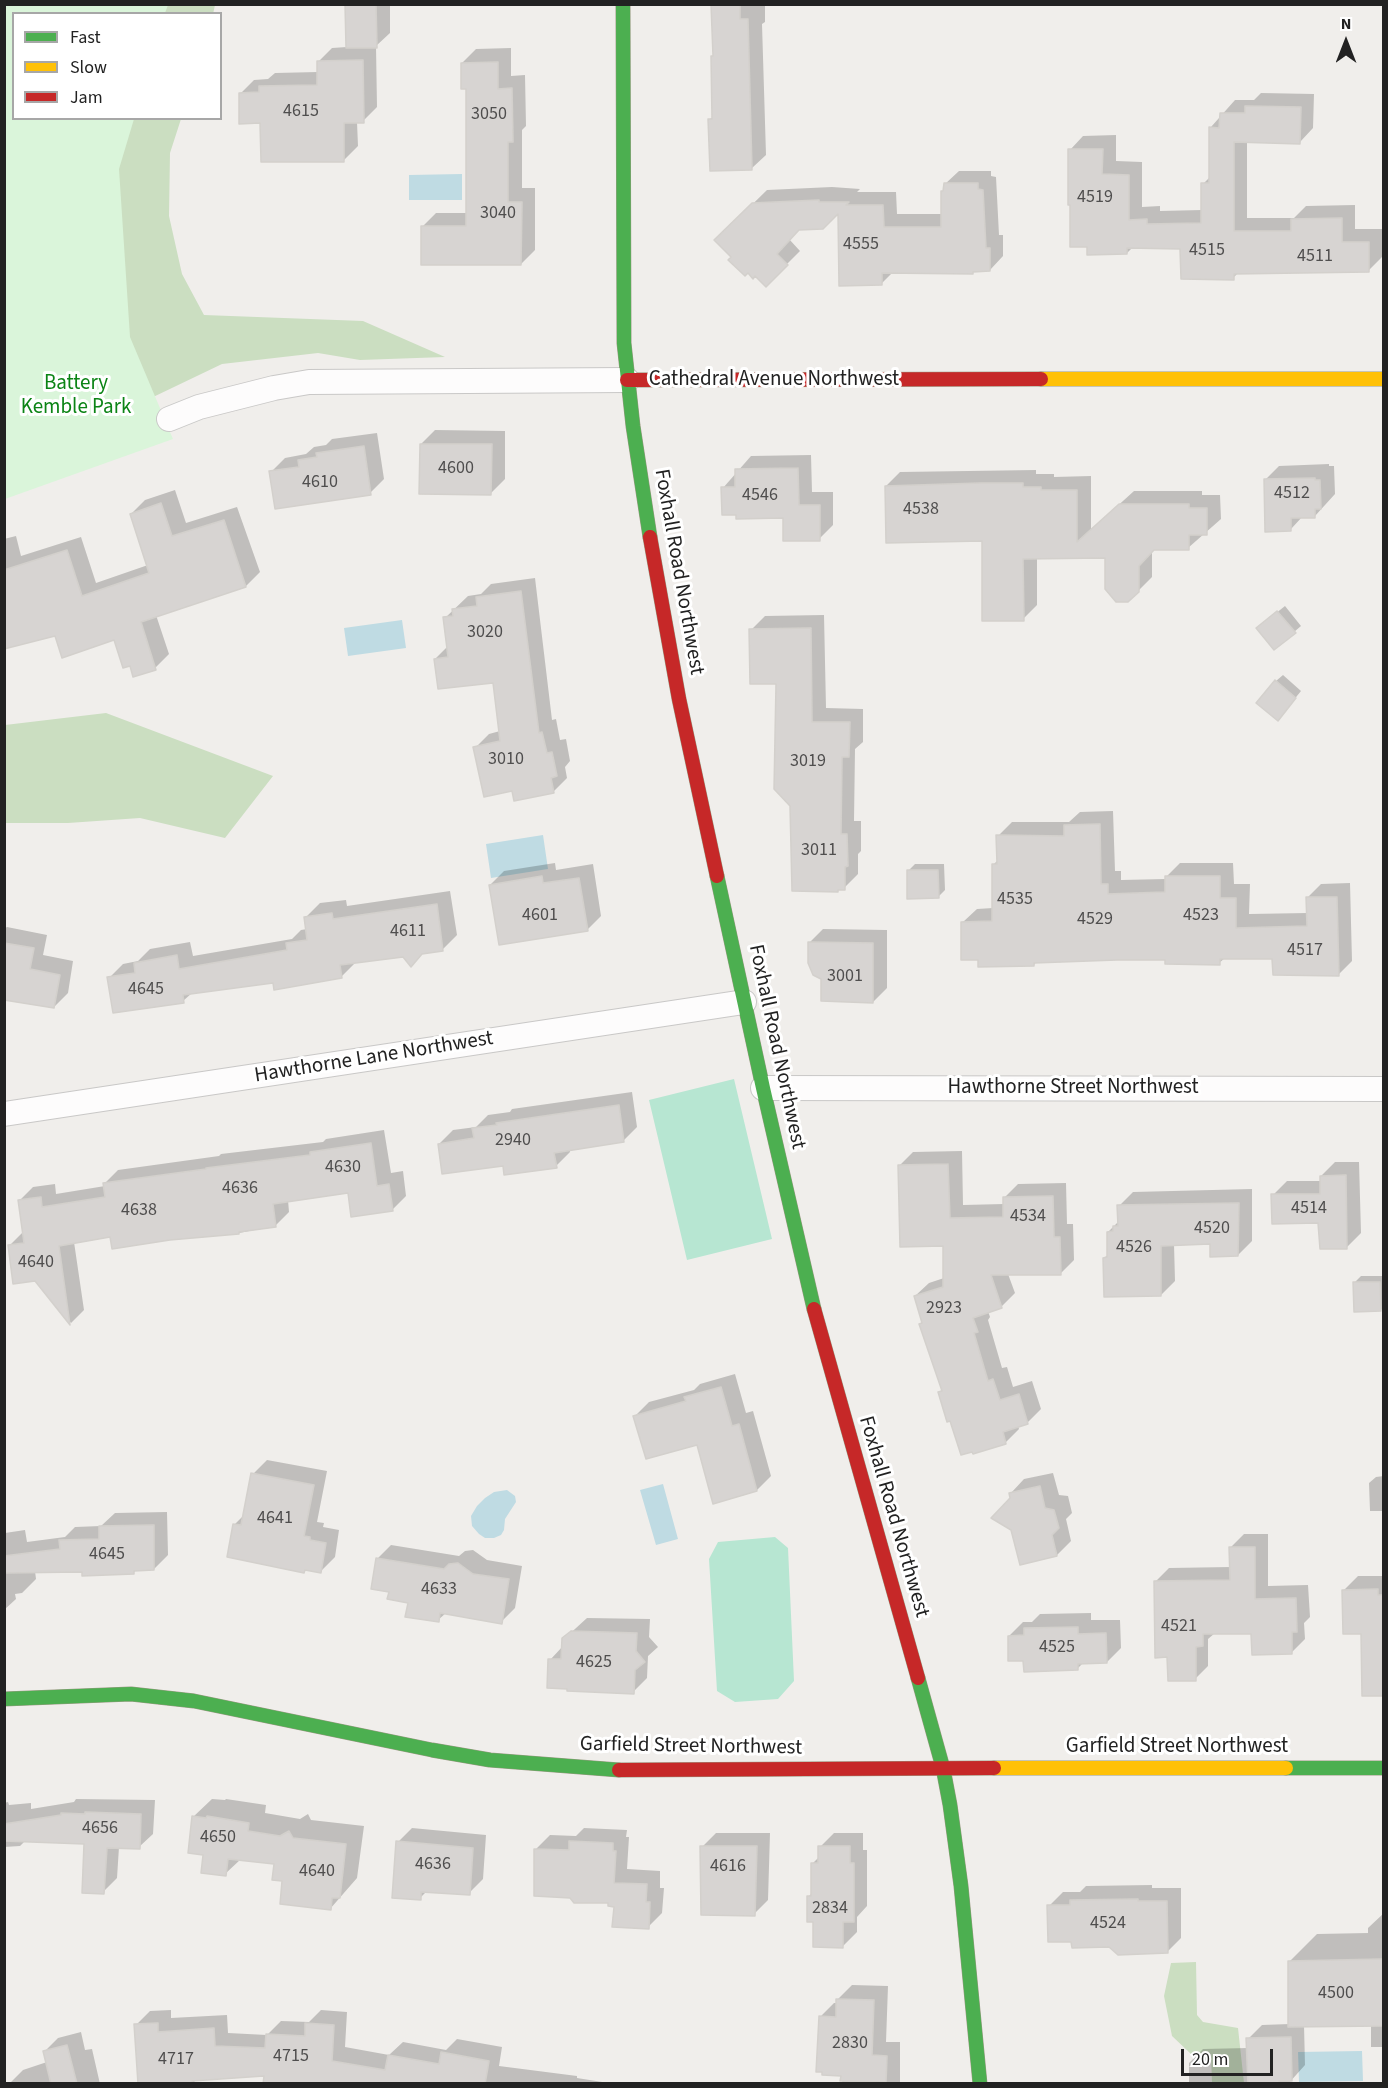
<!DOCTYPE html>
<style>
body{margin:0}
#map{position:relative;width:1388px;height:2088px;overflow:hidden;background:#f0eeeb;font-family:"Source Sans 3",sans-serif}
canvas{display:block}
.frame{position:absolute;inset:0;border:6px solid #222;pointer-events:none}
.legend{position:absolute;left:12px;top:12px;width:210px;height:108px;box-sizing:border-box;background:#fff;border:2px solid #a7a7a7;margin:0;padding:8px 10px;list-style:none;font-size:18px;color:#222}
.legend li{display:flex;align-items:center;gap:12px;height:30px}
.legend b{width:30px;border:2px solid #a7a7a7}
.north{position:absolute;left:1316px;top:12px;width:60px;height:60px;-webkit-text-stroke:4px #fff;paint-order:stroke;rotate:0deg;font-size:16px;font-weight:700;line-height:24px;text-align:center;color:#222}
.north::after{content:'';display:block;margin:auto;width:21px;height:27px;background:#222;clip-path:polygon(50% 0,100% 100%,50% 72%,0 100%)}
.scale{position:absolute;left:1181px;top:2049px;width:92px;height:27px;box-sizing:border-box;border:3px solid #222;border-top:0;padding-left:8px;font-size:18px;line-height:21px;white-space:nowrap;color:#222;-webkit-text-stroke:4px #fff;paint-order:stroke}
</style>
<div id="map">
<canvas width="1388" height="2088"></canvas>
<div class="frame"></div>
<ul class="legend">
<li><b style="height:8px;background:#4caf50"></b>Fast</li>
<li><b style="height:8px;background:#ffc107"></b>Slow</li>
<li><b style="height:8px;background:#c62828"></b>Jam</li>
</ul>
<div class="north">N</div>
<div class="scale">20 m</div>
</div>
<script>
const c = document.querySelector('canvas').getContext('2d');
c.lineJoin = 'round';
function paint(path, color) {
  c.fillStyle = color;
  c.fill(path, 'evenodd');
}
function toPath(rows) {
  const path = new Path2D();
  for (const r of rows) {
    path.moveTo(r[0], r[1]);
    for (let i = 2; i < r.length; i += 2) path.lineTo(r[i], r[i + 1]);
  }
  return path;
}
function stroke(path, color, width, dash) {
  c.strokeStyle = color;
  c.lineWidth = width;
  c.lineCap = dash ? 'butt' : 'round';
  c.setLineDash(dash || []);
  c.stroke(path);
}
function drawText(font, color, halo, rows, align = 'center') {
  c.font = font + ' "Source Sans 3",sans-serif';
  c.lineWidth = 6;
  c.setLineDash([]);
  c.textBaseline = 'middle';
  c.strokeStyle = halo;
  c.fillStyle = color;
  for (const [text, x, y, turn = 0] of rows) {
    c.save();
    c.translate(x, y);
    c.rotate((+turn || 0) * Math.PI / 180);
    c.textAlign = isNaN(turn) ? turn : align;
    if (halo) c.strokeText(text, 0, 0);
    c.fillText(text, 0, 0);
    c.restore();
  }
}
paint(toPath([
 [4,5,215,5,213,14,14,14,14,118,181,119,170,153,169,216,182,274,204,315,363,321,445,357,360,360,318,353,222,364,5,468],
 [106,713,273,776,225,838,140,818,68,823,5,823,5,725],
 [1196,1962,1197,2015,1203,2022,1238,2028,1244,2083,1212,2083,1211,2054,1191,2054,1172,2036,1164,1996,1171,1963]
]), '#cbdec1');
paint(toPath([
 [4,5,168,5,165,13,14,14,14,118,134,119,119,169,130,337,173,439,5,499]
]), '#daf5da');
paint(toPath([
 [734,1079,772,1239,687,1260,649,1100],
 [775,1537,788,1548,794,1681,778,1699,735,1702,717,1691,709,1559,718,1542]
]), '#b7e6d2');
paint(toPath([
 [462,174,462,200,409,200,409,175],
 [402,620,406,648,348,656,344,628],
 [543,835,548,869,491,878,486,844],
 [663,1484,678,1539,656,1545,640,1490],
 [507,1490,515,1496,516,1502,505,1519,504,1530,501,1535,494,1538,485,1538,479,1534,472,1526,471,1516,477,1506,485,1498,494,1492],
 [1362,2051,1363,2081,1299,2082,1298,2052]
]), '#bfdbe3');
paint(toPath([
 [347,4,390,4,390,33,376,46,377,107,363,121,357,122,358,146,344,160,261,122,240,94,254,80,268,79,275,73,318,72,318,62,332,48,347,47],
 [713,4,765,4,765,22,762,24,766,155,752,168,710,119,714,116],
 [1384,25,1384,60,1383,60,1382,26],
 [511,48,511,76,525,75,526,126,522,130,522,188,535,188,535,250,521,264,422,227,436,213,468,213,467,87,462,63,476,49],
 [1261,93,1314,94,1313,128,1300,142,1247,141,1247,218,1294,218,1306,206,1355,205,1355,229,1382,229,1382,257,1368,271,1238,273,1233,278,1181,248,1133,247,1127,253,1070,150,1083,136,1116,135,1116,161,1142,162,1142,207,1160,206,1160,211,1202,210,1203,184,1211,176,1211,127,1235,100,1254,100],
 [959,171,991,171,991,176,996,177,999,235,1003,235,1003,256,990,270,893,272,881,284,839,210,799,228,789,239,800,251,766,285,716,240,767,190,832,187,860,189,857,192,896,192,897,214,942,214,945,184],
 [435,430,505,431,505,479,491,493,421,444],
 [377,433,384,479,370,493,271,472,285,458,306,454,314,447,326,445,332,439],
 [811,455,812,492,833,492,833,525,819,539,784,517,737,513,723,488,751,456],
 [1329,464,1329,466,1334,466,1335,494,1315,516,1303,516,1291,529,1265,480,1279,466],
 [1036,470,1036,474,1054,474,1054,477,1091,476,1091,530,1134,491,1202,491,1202,495,1220,495,1221,519,1188,548,1154,549,1152,551,1152,577,1138,591,1107,557,1037,557,1037,605,1023,619,983,539,886,486,900,472],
 [175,490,186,523,237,507,260,572,246,586,156,615,169,654,155,668,131,664,115,639,56,634,4,647,4,539,16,536,21,556,81,537,96,583,148,565,131,514,145,500],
 [535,578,552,720,556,719,560,740,566,739,570,761,565,767,567,778,553,792,475,748,489,734,500,731,495,682,435,659,448,646,445,618,468,596,481,594,491,584],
 [1285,606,1301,626,1294,632,1265,622],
 [824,615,826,708,863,709,863,742,855,749,854,821,861,821,861,851,858,854,858,874,844,888,792,806,777,682,751,630,765,616],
 [1283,675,1301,691,1284,712,1276,681],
 [1113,811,1115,871,1121,871,1121,880,1166,879,1166,877,1180,863,1233,863,1234,884,1250,884,1249,914,1308,913,1307,898,1321,884,1350,883,1352,961,1338,975,1274,958,1225,958,1219,963,1167,959,1037,961,1034,965,979,958,963,922,977,909,993,908,993,865,998,860,998,836,1012,822,1069,822,1080,812],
 [555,863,556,870,593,864,601,916,587,930,490,885,504,871],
 [915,864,944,864,945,890,938,897,908,871],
 [450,891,457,935,443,949,424,952,412,965,403,955,355,963,341,977,275,981,192,993,183,1001,109,978,123,964,138,961,150,949,190,942,193,956,292,939,301,930,307,929,306,917,320,903,346,900,347,906],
 [7,927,47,935,43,955,73,961,68,993,54,1007,4,998,4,929],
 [823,929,887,930,887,988,873,1002,822,978,809,943],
 [632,1092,637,1127,623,1141,570,1149,570,1152,556,1166,504,1164,439,1144,453,1130,476,1127,488,1115,510,1112,512,1109],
 [384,1130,391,1173,403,1171,406,1196,392,1210,349,1191,288,1200,289,1212,275,1226,239,1233,112,1235,74,1242,84,1310,71,1323,9,1246,24,1231,19,1201,33,1187,55,1184,56,1194,105,1186,104,1184,118,1170,219,1156,221,1154,323,1142,326,1139],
 [962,1151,963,1205,1004,1204,1004,1198,1018,1184,1066,1183,1067,1224,1073,1224,1074,1260,1060,1274,1008,1274,1015,1293,1001,1307,988,1311,990,1317,988,1320,1002,1368,1007,1367,1013,1387,1032,1381,1041,1409,1027,1423,1018,1426,1019,1429,1006,1442,974,1452,951,1419,939,1392,943,1389,915,1296,929,1283,944,1278,944,1244,899,1166,913,1152],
 [1335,1162,1359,1162,1361,1233,1347,1247,1319,1221,1273,1195,1287,1181,1321,1181,1321,1176],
 [1252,1189,1252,1241,1238,1255,1211,1243,1174,1244,1175,1281,1161,1295,1104,1258,1109,1254,1108,1232,1119,1221,1119,1206,1133,1192],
 [1361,1276,1384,1276,1384,1307,1381,1310,1354,1283],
 [735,1374,746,1413,753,1411,771,1476,757,1490,698,1443,635,1416,649,1402,694,1390,700,1384],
 [267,1460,327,1471,317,1522,324,1523,323,1527,339,1530,335,1557,321,1571,306,1569,234,1525,245,1514,253,1474],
 [1053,1473,1059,1495,1068,1496,1072,1513,1066,1519,1071,1541,1057,1555,1012,1498,1011,1493,1024,1479],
 [1384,1476,1384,1511,1370,1511,1369,1483,1376,1477],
 [167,1512,168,1555,154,1569,137,1569,133,1573,83,1570,35,1571,36,1579,22,1593,15,1594,16,1599,4,1610,5,1533,25,1530,27,1542,65,1537,75,1527,101,1526,115,1513],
 [1244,1534,1268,1534,1268,1586,1308,1585,1310,1617,1304,1623,1305,1639,1292,1652,1252,1633,1215,1633,1208,1639,1208,1666,1195,1679,1168,1656,1155,1582,1169,1568,1231,1567,1231,1547],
 [391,1545,459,1556,465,1551,473,1550,487,1560,522,1566,515,1608,501,1622,446,1613,438,1620,390,1591,377,1559],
 [1358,1576,1384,1576,1384,1657,1363,1657,1362,1633,1344,1590],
 [1091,1613,1091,1620,1120,1620,1121,1648,1107,1662,1084,1662,1077,1669,1025,1659,1009,1636,1023,1622,1032,1622,1040,1614],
 [587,1618,650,1619,649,1637,658,1647,648,1656,647,1678,633,1692,550,1660,563,1646,564,1639],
 [76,1799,155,1800,153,1834,139,1847,119,1847,117,1878,103,1892,86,1843,25,1841,20,1846,4,1847,4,1803,8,1802,9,1805,31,1803,31,1809,74,1802],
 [212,1799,225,1800,226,1799,266,1805,265,1813,300,1819,308,1814,311,1820,364,1826,357,1878,330,1909,284,1880,275,1863,241,1859,225,1874,205,1854,193,1817],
 [412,1828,486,1835,483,1879,469,1893,428,1890,420,1898,398,1842],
 [584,1828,627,1830,626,1837,629,1837,627,1869,660,1871,660,1888,664,1888,662,1913,648,1927,536,1849,550,1835,576,1836],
 [716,1833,770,1833,768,1900,754,1914,702,1847],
 [834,1833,863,1833,863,1850,867,1850,867,1906,857,1917,857,1932,843,1946,814,1920,808,1897,813,1892,813,1863,820,1856,820,1847],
 [1152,1885,1152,1888,1181,1888,1181,1938,1167,1952,1073,1940,1049,1906,1063,1892,1080,1892,1086,1886],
 [1384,1913,1384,2047,1371,2047,1371,2024,1304,2025,1305,2065,1288,2084,1189,2084,1189,2063,1203,2049,1248,2048,1248,2039,1262,2025,1290,2024,1289,1962,1317,1934,1368,1933,1368,1928],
 [852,1985,888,1986,886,2042,900,2042,900,2084,843,2084,820,2017,834,2003,838,2003,838,1999],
 [171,2010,171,2018,227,2015,228,2033,267,2035,281,2021,309,2022,321,2010,347,2012,345,2047,389,2055,403,2042,446,2050,457,2039,502,2047,499,2066,577,2076,577,2078,615,2084,295,2084,265,2075,197,2079,192,2084,136,2025,150,2011],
 [81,2032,85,2050,92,2049,100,2084,9,2084,23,2070,47,2062,44,2052,58,2038]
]), '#0003');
const building = toPath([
 [345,4,376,4,377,48,346,48,345,4],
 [711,4,740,4,740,19,748,19,752,170,710,171,708,119,712,119,711,56,713,56,711,4],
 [363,60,364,123,344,123,344,162,261,162,260,123,239,124,239,93,259,92,259,86,317,85,317,61,363,60],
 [498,62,498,89,512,88,513,142,508,142,508,202,522,202,521,265,421,265,421,226,466,226,466,89,461,89,461,63,498,62],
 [1245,106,1301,107,1300,144,1234,142,1234,231,1291,231,1291,219,1342,218,1342,242,1369,242,1369,272,1234,274,1234,280,1181,279,1180,249,1127,248,1127,254,1087,255,1087,247,1070,247,1070,205,1068,205,1068,149,1103,149,1102,174,1129,175,1129,220,1147,219,1147,224,1201,223,1201,183,1209,183,1209,127,1219,128,1220,113,1245,113,1245,106],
 [944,183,978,183,978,189,983,190,986,248,990,248,990,271,973,272,973,274,882,273,882,285,839,286,838,214,823,229,799,230,777,254,788,265,766,287,755,276,753,279,748,273,745,276,728,260,731,257,714,240,752,203,819,200,819,202,849,202,846,205,883,205,884,227,941,227,941,191,943,191,944,183],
 [420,444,492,444,491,495,419,494,420,444],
 [364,446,371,495,275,509,269,471,299,467,298,460,317,457,316,453,364,446],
 [798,468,799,505,820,505,820,541,783,541,783,518,736,519,736,515,722,515,721,487,735,487,735,469,798,468],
 [1315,478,1315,480,1320,480,1321,509,1315,509,1315,518,1291,518,1291,531,1265,532,1264,479,1315,478],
 [981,483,1023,483,1023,487,1041,487,1041,490,1077,490,1077,542,1119,504,1189,504,1189,508,1207,508,1207,535,1189,535,1189,550,1154,550,1139,566,1139,592,1128,602,1116,602,1105,589,1105,558,1023,559,1024,621,982,621,982,541,886,543,885,486,981,483],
 [161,503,172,536,224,520,246,587,141,622,156,670,133,677,130,666,123,668,114,640,62,658,55,636,4,649,4,570,67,550,82,596,149,573,130,514,161,503],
 [521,591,539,733,542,732,547,753,552,752,557,776,551,778,554,793,514,801,512,791,484,797,473,747,500,741,493,683,438,689,434,659,448,657,443,617,453,616,452,609,477,606,476,597,521,591],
 [1277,611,1296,633,1274,650,1256,628,1277,611],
 [811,628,812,722,850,722,849,757,842,757,841,834,847,834,848,866,845,867,845,890,838,890,838,892,792,891,790,806,774,789,776,684,750,684,749,629,811,628],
 [1275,680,1296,698,1278,721,1256,703,1275,680],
 [1100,824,1101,884,1108,884,1108,894,1165,892,1165,876,1220,876,1220,898,1236,898,1236,928,1307,926,1306,897,1337,897,1339,976,1273,975,1272,959,1220,959,1220,965,1165,964,1165,960,1117,960,1034,963,1034,966,978,967,978,960,961,960,961,922,992,921,992,864,997,864,996,835,1064,836,1064,825,1100,824],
 [907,870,938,870,939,898,907,899,907,870],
 [542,876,543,883,579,878,588,931,499,945,489,885,542,876],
 [437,904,443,951,422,954,411,967,403,957,340,965,342,978,274,990,273,983,183,995,184,1003,113,1013,107,977,135,973,134,963,177,955,179,969,287,950,286,943,307,940,304,917,332,913,333,919,437,904],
 [808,942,873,943,873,1003,821,1001,821,979,813,975,808,963,808,942],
 [4,943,34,948,30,969,60,975,54,1008,4,1000,4,943],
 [619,1105,624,1142,554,1153,557,1168,504,1175,503,1166,442,1174,438,1144,474,1138,472,1128,497,1125,496,1123,619,1105],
 [371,1143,377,1186,389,1184,393,1211,351,1217,348,1193,273,1204,276,1227,239,1232,239,1234,170,1240,112,1249,110,1237,59,1246,70,1325,35,1281,13,1284,8,1245,24,1243,18,1200,41,1197,42,1207,105,1197,103,1183,206,1169,206,1168,310,1155,310,1152,371,1143],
 [948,1164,950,1218,1003,1217,1003,1197,1053,1196,1054,1237,1060,1237,1061,1275,991,1275,1002,1308,973,1318,978,1332,974,1333,988,1381,993,1379,1000,1400,1019,1394,1028,1424,1003,1432,1006,1444,973,1454,972,1452,961,1455,950,1421,947,1422,938,1392,942,1391,919,1324,922,1323,914,1296,943,1287,943,1246,900,1247,898,1165,948,1164],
 [1346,1175,1347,1249,1320,1249,1318,1223,1272,1224,1271,1194,1320,1194,1320,1176,1346,1175],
 [1239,1203,1238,1256,1210,1257,1210,1244,1161,1246,1161,1296,1104,1297,1103,1258,1107,1257,1107,1232,1113,1231,1113,1226,1118,1226,1117,1205,1239,1203],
 [1353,1282,1380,1282,1381,1311,1354,1312,1353,1282],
 [721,1387,732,1426,739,1424,757,1491,713,1504,697,1445,646,1459,633,1416,686,1401,684,1397,721,1387],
 [251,1473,314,1485,304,1536,310,1537,310,1540,326,1543,321,1573,305,1570,304,1573,227,1557,233,1524,241,1525,251,1473],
 [1040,1486,1045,1508,1054,1510,1059,1528,1052,1535,1057,1556,1020,1565,1011,1530,991,1518,1010,1498,1009,1493,1040,1486],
 [154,1525,154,1570,134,1571,134,1574,82,1576,82,1572,4,1573,4,1556,60,1549,59,1540,99,1539,99,1526,154,1525],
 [1229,1547,1255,1547,1255,1599,1296,1598,1297,1632,1292,1632,1292,1654,1252,1655,1251,1634,1203,1634,1203,1646,1196,1647,1196,1681,1168,1681,1167,1657,1155,1658,1154,1581,1230,1580,1229,1547],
 [376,1558,444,1569,449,1564,458,1563,473,1574,509,1579,502,1624,440,1613,439,1622,405,1617,408,1603,387,1599,389,1592,371,1589,376,1558],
 [1378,1589,1378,1595,1383,1595,1383,1696,1362,1696,1361,1634,1343,1634,1342,1590,1378,1589],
 [1078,1627,1078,1634,1106,1633,1107,1663,1078,1664,1078,1670,1024,1672,1023,1661,1008,1661,1008,1636,1024,1635,1024,1628,1078,1627],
 [571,1631,637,1633,636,1651,645,1662,635,1670,634,1694,567,1691,567,1689,547,1688,548,1659,561,1659,562,1638,571,1631],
 [85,1812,141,1814,140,1849,107,1848,104,1894,82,1893,84,1844,4,1841,4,1824,61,1815,61,1813,85,1814,85,1812],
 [192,1816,206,1818,207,1816,249,1823,248,1831,280,1836,289,1831,293,1838,346,1844,340,1898,332,1898,331,1910,280,1904,282,1881,272,1880,274,1864,228,1859,226,1876,201,1873,203,1855,188,1853,192,1816],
 [396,1841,473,1848,470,1895,421,1892,421,1900,392,1898,396,1841],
 [569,1841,613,1843,613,1851,616,1851,614,1883,647,1884,646,1902,650,1902,649,1929,612,1927,614,1907,608,1906,608,1903,574,1903,570,1898,534,1896,534,1849,569,1850,569,1841],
 [700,1846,757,1846,755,1916,701,1915,700,1846],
 [818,1846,850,1846,850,1863,854,1863,854,1922,843,1922,843,1948,813,1947,813,1922,807,1922,807,1896,811,1896,811,1863,818,1863,818,1846],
 [1138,1899,1138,1901,1167,1901,1168,1953,1118,1955,1109,1947,1072,1948,1071,1942,1048,1942,1047,1905,1070,1905,1070,1900,1138,1899],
 [1383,1959,1383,2026,1288,2027,1288,1961,1383,1959],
 [836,1999,874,2000,872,2055,887,2056,886,2082,840,2081,841,2076,822,2075,822,2072,816,2072,819,2016,836,2017,836,1999],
 [158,2023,158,2032,214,2028,215,2046,265,2048,266,2034,305,2036,305,2023,334,2025,332,2061,385,2070,388,2055,439,2064,441,2052,489,2061,485,2084,263,2084,264,2076,192,2081,192,2084,138,2084,134,2024,158,2023],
 [1291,2037,1292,2081,1279,2081,1279,2084,1248,2084,1246,2038,1291,2037],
 [67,2045,77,2084,51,2084,43,2051,67,2045]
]);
paint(building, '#d7d4d2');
stroke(building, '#d3d0cc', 1.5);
const street = toPath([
 [169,419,199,407,274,388,309,382,627,380],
 [763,1088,1384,1089],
 [4,1114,744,1002]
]);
const fast = toPath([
 [623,4,624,343,633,426,650,537],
 [717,876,763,1088,814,1309],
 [918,1678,943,1768,950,1805,961,1886,980,2084],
 [4,1699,131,1694,194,1701,432,1750,490,1760,619,1770],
 [1286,1768,1384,1768]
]);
const slow = toPath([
 [1041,379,1384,379],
 [994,1768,1286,1768]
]);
const jam = toPath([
 [627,380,1041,379],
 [650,537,679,699,717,876],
 [814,1309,918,1678],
 [619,1770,994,1768]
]);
stroke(street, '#c9c8c7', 26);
stroke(fast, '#999a82', 15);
stroke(slow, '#999a82', 15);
stroke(jam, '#999a82', 15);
stroke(street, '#fdfcfc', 24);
stroke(fast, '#4caf50', 14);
stroke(slow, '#ffc107', 14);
stroke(jam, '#c62828', 14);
drawText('18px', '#4f4e4e', null, [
 ["4615",301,112],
 ["3050",489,115],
 ["4519",1095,198],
 ["3040",498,214],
 ["4555",861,245],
 ["4515",1207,251],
 ["4511",1315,257],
 ["4600",456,469],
 ["4610",320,483],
 ["4512",1292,494],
 ["4546",760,496],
 ["4538",921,510],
 ["3020",485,633],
 ["3010",506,760],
 ["3019",808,762],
 ["3011",819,851],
 ["4535",1015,900],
 ["4601",540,916],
 ["4523",1201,916],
 ["4529",1095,920],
 ["4611",408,932],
 ["4517",1305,951],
 ["3001",845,977],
 ["4645",146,990],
 ["2940",513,1141],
 ["4630",343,1168],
 ["4636",240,1189],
 ["4514",1309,1209],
 ["4638",139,1211],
 ["4534",1028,1217],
 ["4520",1212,1229],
 ["4526",1134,1248],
 ["4640",36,1263],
 ["2923",944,1309],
 ["4641",275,1519],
 ["4645",107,1555],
 ["4633",439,1590],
 ["4521",1179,1627],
 ["4525",1057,1648],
 ["4625",594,1663],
 ["4656",100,1829],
 ["4650",218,1838],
 ["4636",433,1865],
 ["4616",728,1867],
 ["4640",317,1872],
 ["2834",830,1909],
 ["4524",1108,1924],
 ["4500",1336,1994],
 ["2830",850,2044],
 ["4715",291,2057],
 ["4717",176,2060]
]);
drawText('21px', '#222', '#fff', [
 ["Cathedral Avenue Northwest",774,380],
 ["Foxhall Road Northwest",678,572,80],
 ["Foxhall Road Northwest",776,1047,78],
 ["Hawthorne Lane Northwest",374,1058,-9],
 ["Hawthorne Street Northwest",1073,1088],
 ["Foxhall Road Northwest",893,1517,74],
 ["Garfield Street Northwest",691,1747,1],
 ["Garfield Street Northwest",1177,1747]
]);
drawText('21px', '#0c8416', '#fff', [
 ["Battery",76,384],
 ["Kemble Park",76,408]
]);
</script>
